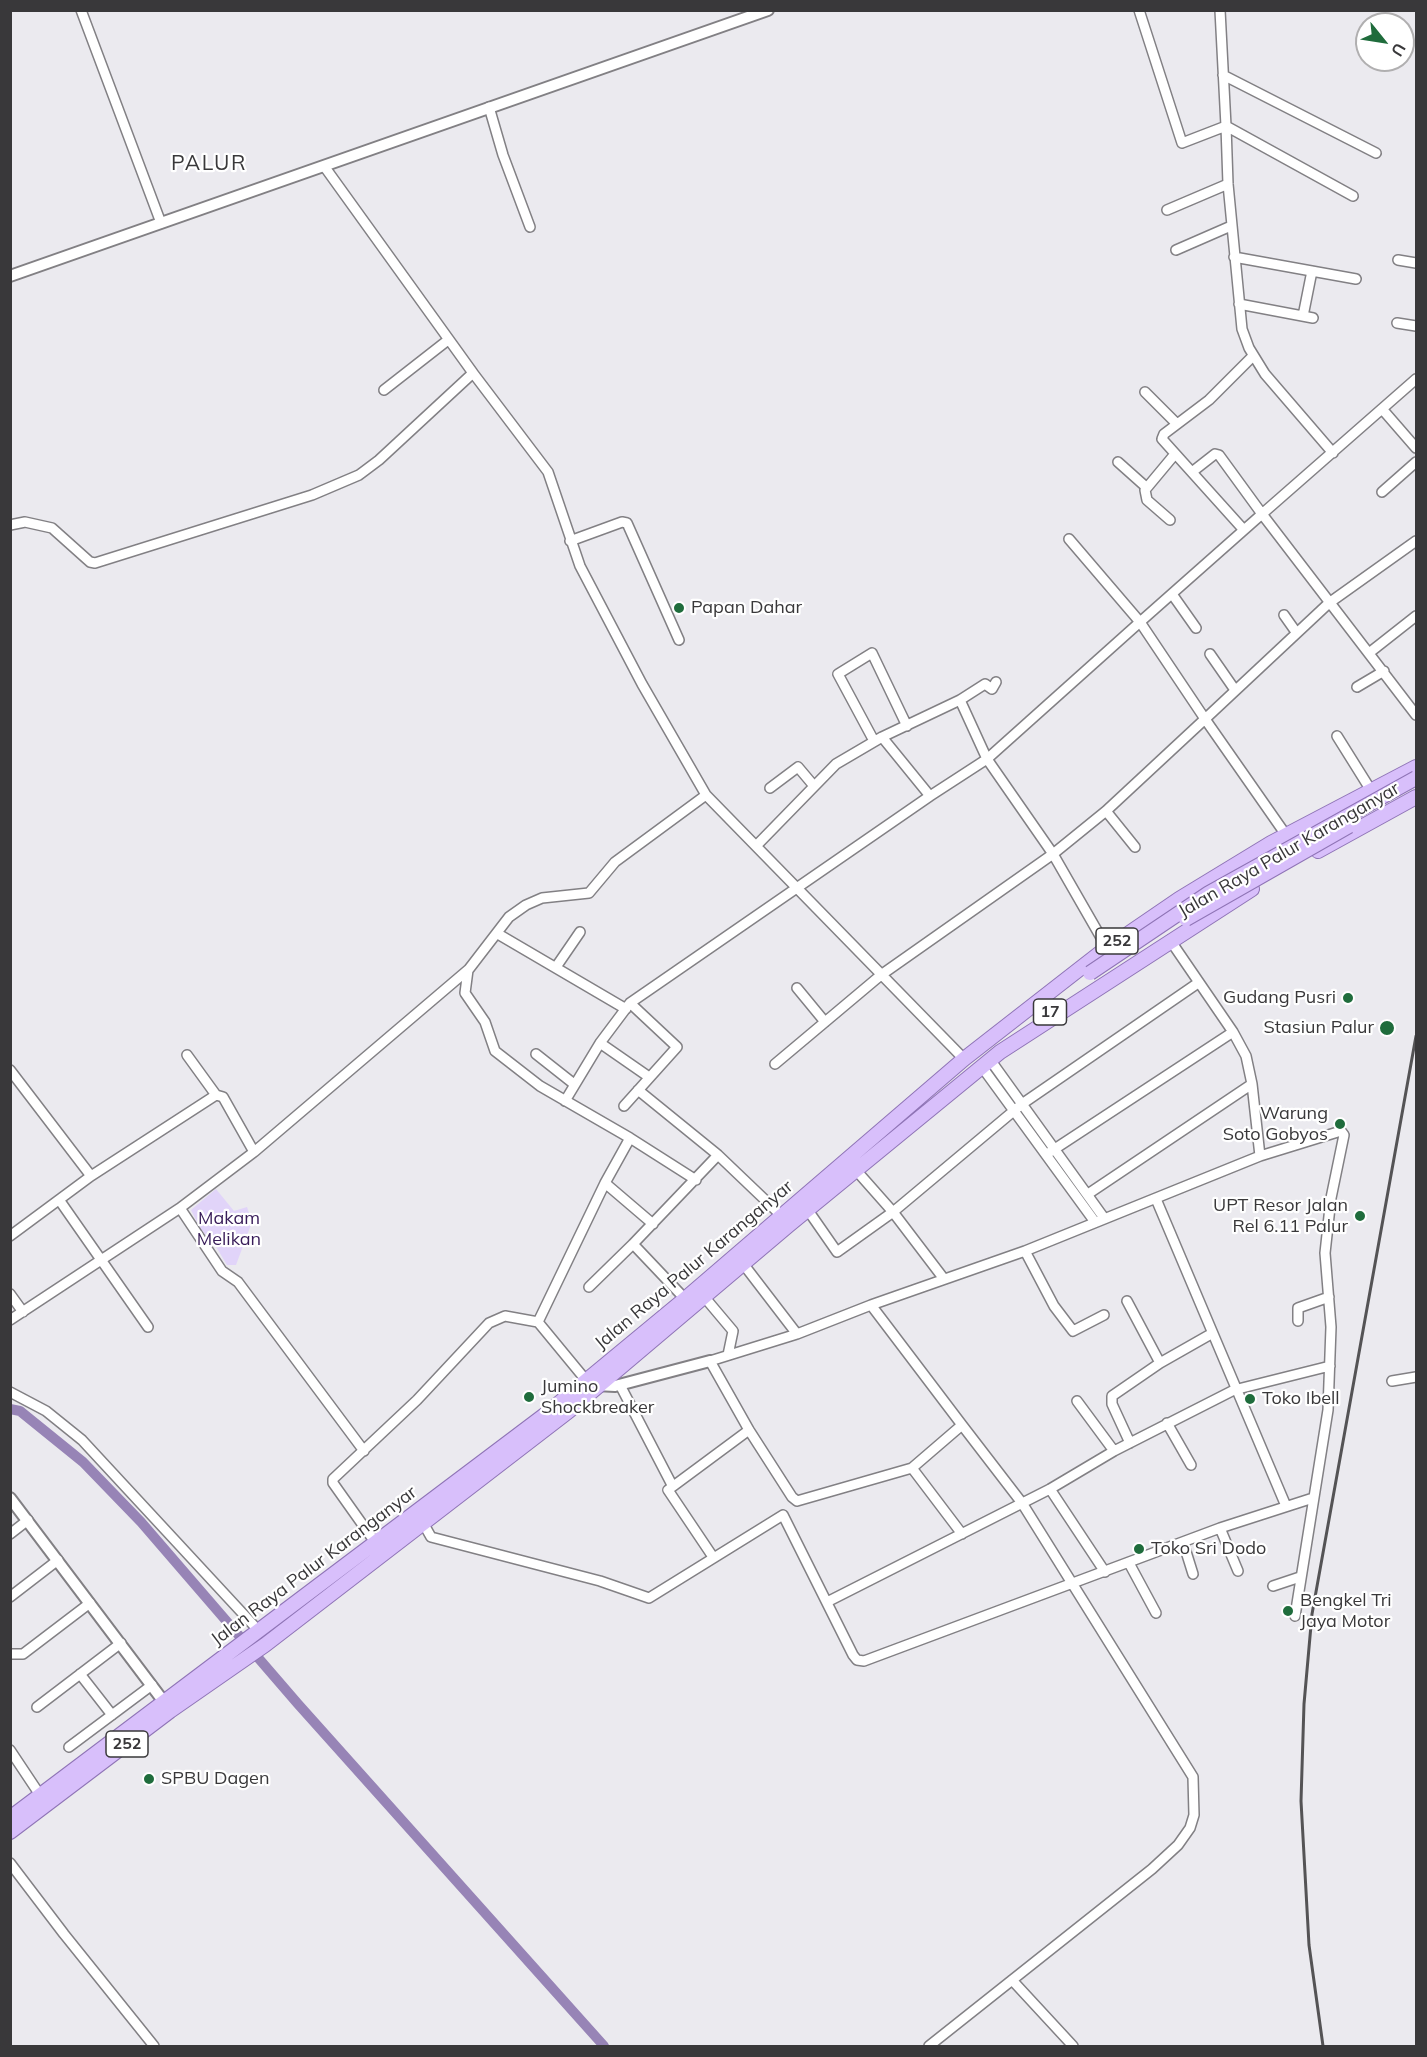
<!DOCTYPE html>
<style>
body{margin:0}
#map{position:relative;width:1427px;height:2057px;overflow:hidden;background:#ebeaef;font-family:Mulish,sans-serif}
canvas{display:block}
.frame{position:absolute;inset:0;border:12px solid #39383a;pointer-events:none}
.north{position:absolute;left:1355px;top:12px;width:60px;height:60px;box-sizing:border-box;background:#fff;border:2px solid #b0afb0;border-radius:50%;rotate:120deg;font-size:16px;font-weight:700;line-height:24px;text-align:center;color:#39383a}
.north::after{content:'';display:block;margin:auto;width:21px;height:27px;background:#1f6c3c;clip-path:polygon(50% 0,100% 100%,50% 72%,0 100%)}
</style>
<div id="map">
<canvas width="1427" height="2057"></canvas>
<div class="frame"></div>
<div class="north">U</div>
</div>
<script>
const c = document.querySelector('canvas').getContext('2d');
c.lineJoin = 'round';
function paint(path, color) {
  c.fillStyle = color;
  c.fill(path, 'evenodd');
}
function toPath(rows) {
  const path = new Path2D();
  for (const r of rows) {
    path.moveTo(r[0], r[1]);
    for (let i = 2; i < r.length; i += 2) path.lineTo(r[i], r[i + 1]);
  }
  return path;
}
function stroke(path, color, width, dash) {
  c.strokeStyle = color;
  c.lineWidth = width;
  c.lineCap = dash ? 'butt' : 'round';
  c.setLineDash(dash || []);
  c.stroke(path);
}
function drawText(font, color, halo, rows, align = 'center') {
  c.font = font + ' Mulish,sans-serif';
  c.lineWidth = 4.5;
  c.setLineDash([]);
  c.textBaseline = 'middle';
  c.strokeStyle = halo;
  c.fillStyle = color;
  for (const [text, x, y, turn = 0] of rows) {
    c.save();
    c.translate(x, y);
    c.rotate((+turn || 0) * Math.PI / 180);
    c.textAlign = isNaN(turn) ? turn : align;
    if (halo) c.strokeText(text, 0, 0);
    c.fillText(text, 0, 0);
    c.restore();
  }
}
paint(toPath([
 [216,1189,234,1211,247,1207,252,1222,236,1265,227,1265,215,1245,201,1230,191,1210]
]), '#e1d4f9');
stroke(toPath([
 [10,1409,20,1411,83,1462,141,1522,298,1704,604,2046]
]), '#9784b6', 10);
const minor = toPath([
 [81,10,161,223],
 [1139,10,1182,143,1226,126,1220,10],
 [1223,75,1376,153],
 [489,107,503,155,530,227],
 [324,166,473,373],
 [1167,210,1228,184],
 [1176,250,1231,226],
 [1234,257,1356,279],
 [1398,260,1416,263],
 [1239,304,1313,318],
 [1303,316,1312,271],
 [1397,323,1416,326],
 [1416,379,1262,514,1416,715],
 [384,390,448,340],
 [1145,392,1177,424],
 [1383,410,1416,448],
 [1333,453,1265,374,1249,348,1242,329,1228,184,1226,126,1353,196],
 [1118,462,1146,487],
 [1192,472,1215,454,1219,455,1262,514,1140,622,1205,719,1329,603,1416,541],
 [1382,492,1416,462],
 [1170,520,1147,500,1145,490,1175,454],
 [10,525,25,522,52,528,90,562,95,563,312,495,359,475,379,460,473,373,548,472,580,566,642,684,706,795,964,1059],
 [1243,529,1162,439,1164,434,1209,400,1253,356],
 [570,541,622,522,627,523,679,640],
 [1172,594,1196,628],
 [1284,615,1296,632],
 [1369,653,1416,616],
 [1210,654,1235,690],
 [1357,687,1384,671],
 [960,700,987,759,1053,854,1107,948],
 [1337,736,1372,792],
 [882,737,930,796],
 [874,741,838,674,872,653,907,726],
 [770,788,798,767,814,786],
 [1106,811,1135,847],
 [756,846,836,764,882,737,960,700,985,684,992,689,996,682],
 [498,934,626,1009],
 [556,967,580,932],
 [468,970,465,993,485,1022,495,1051,540,1086,630,1138,605,1183,538,1322],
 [797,988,825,1022],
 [600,1043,649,1077],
 [536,1054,574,1084],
 [187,1055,216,1095],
 [991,1061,1104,1218],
 [775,1064,881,975,1053,854,1106,811,1205,719,1286,835],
 [982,1067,1095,1222],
 [10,1070,91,1176],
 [1252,1084,1260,1156],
 [638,1090,718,1155,785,1219],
 [565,1101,600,1043,630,1003,930,796,987,759,1140,622,1069,539],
 [624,1106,677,1047,630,1003],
 [630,1138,696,1180],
 [254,1152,469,969,509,917,526,905,542,898,589,893,615,862,706,795],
 [1047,1154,1233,1032],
 [847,1160,893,1212,944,1279],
 [605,1183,653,1224],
 [1088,1194,1252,1084,1246,1056,1233,1032,1170,940],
 [1156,1199,1286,1506],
 [60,1201,148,1327],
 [805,1206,837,1252,893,1212,1022,1104,1198,983],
 [180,1208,222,1271,238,1282,364,1451],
 [10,1236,91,1176,216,1095,223,1097,254,1152,180,1208,10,1320],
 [1025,1251,1054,1306,1073,1331,1104,1315],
 [741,1261,797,1334],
 [589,1287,633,1244],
 [701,1293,733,1331,728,1355],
 [10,1294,23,1312],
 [1127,1301,1160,1363],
 [688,1302,633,1244,718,1155],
 [871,1305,1025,1251,1260,1156,1341,1131,1344,1135,1331,1198,1325,1253,1331,1327,1328,1410,1295,1616],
 [1298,1321,1298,1308,1329,1297],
 [1392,1381,1416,1377],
 [620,1385,672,1485],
 [10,1392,46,1411,82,1440,258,1630],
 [1077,1401,1114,1451],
 [1167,1423,1191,1465],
 [1130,1443,1112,1404,1112,1396,1160,1363,1211,1334],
 [912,1468,962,1534],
 [1050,1489,1105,1572],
 [422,1521,431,1537,600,1581,649,1598,783,1515,853,1655,857,1660,864,1661,1220,1528,1313,1498],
 [1220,1528,1238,1571],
 [10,1534,28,1520],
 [1183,1542,1193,1574],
 [377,1545,333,1483,333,1479,417,1400,489,1323,505,1316,538,1322,585,1379],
 [713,1557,668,1490,749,1430],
 [1129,1563,1156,1613],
 [1273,1586,1300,1577],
 [10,1597,58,1560],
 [827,1602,1050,1489,1114,1451,1234,1390,1330,1366],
 [10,1654,23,1654,90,1603],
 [80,1674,112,1715],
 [37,1707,121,1643],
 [69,1747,152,1685],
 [10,1750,42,1798],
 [10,1863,64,1934,154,2046],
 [1012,1980,1073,2046],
 [929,2046,1152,1869,1178,1845,1190,1828,1194,1815,1193,1777,1022,1503,962,1425,871,1305,797,1334,710,1361,749,1430,792,1497,797,1501,912,1468,962,1425]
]);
const tertiary = toPath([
 [10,276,768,10],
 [596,1385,615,1386,710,1361],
 [10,1498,167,1706]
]);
const primary = toPath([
 [1318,851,1416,797],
 [10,1818,546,1414,685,1299,964,1059,1100,953,1179,899,1271,843,1416,767],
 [10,1832,170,1711,265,1645,569,1411,789,1225,1000,1052,1252,889]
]);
stroke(minor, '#828084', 12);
stroke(tertiary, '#828084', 14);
stroke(primary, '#8f74b6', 16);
stroke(minor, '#fff', 9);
stroke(tertiary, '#fff', 10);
stroke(primary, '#d8bffb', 14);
stroke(toPath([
 [1323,2046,1309,1945,1301,1801,1304,1704,1312,1614,1416,1036]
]), '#545355', 3);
const primaryBridge = toPath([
 [1186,919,1349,826],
 [1090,973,1209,893,1416,778]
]);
stroke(primaryBridge, '#8f74b6', 16, []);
stroke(primaryBridge, '#d8bffb', 14);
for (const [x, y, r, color] of [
 [679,608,6,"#1f6c3c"],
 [1348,998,6,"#1f6c3c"],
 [1387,1028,8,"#1f6c3c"],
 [1340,1124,6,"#1f6c3c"],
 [1360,1216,6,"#1f6c3c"],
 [529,1397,6,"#1f6c3c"],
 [1250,1399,6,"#1f6c3c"],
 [1139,1549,6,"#1f6c3c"],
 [1288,1611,6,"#1f6c3c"],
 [149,1779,6,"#1f6c3c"]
]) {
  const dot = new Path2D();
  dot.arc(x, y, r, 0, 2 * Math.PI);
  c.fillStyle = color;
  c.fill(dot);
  stroke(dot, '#fff', 2);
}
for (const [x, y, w] of [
 [1117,941,42],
 [1050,1012,33],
 [127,1744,42]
]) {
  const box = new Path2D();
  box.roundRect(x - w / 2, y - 13, w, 26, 4.5);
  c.fillStyle = '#fff';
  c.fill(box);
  stroke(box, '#39383a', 1.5);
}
drawText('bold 16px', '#39383a', null, [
 ["252",1117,941],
 ["17",1050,1012],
 ["252",127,1744]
]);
drawText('18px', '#39383a', '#fff', [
 ["Papan Dahar",691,608],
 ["Gudang Pusri",1336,998,"right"],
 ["Stasiun Palur",1374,1028,"right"],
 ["Warung",1328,1114,"right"],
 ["Soto Gobyos",1328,1135,"right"],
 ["UPT Resor Jalan",1348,1206,"right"],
 ["Rel 6.11 Palur",1348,1227,"right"],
 ["Jumino",541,1387],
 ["Shockbreaker",541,1408],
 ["Toko Ibell",1262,1399],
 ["Toko Sri Dodo",1151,1549],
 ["Bengkel Tri",1300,1601],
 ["Jaya Motor",1300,1622],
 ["SPBU Dagen",161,1779]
], 'left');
drawText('18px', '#39383a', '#fff', [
 ["Jalan Raya Palur Karanganyar",1289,850,-30],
 ["Jalan Raya Palur Karanganyar",694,1265,-40],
 ["Jalan Raya Palur Karanganyar",314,1566,-37]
]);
drawText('18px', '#381c59', '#fff', [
 ["Makam",229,1219],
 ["Melikan",229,1240]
]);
c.letterSpacing = '1.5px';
drawText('21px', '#39383a', '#fff', [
 ["PALUR",209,164]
]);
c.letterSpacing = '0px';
</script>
